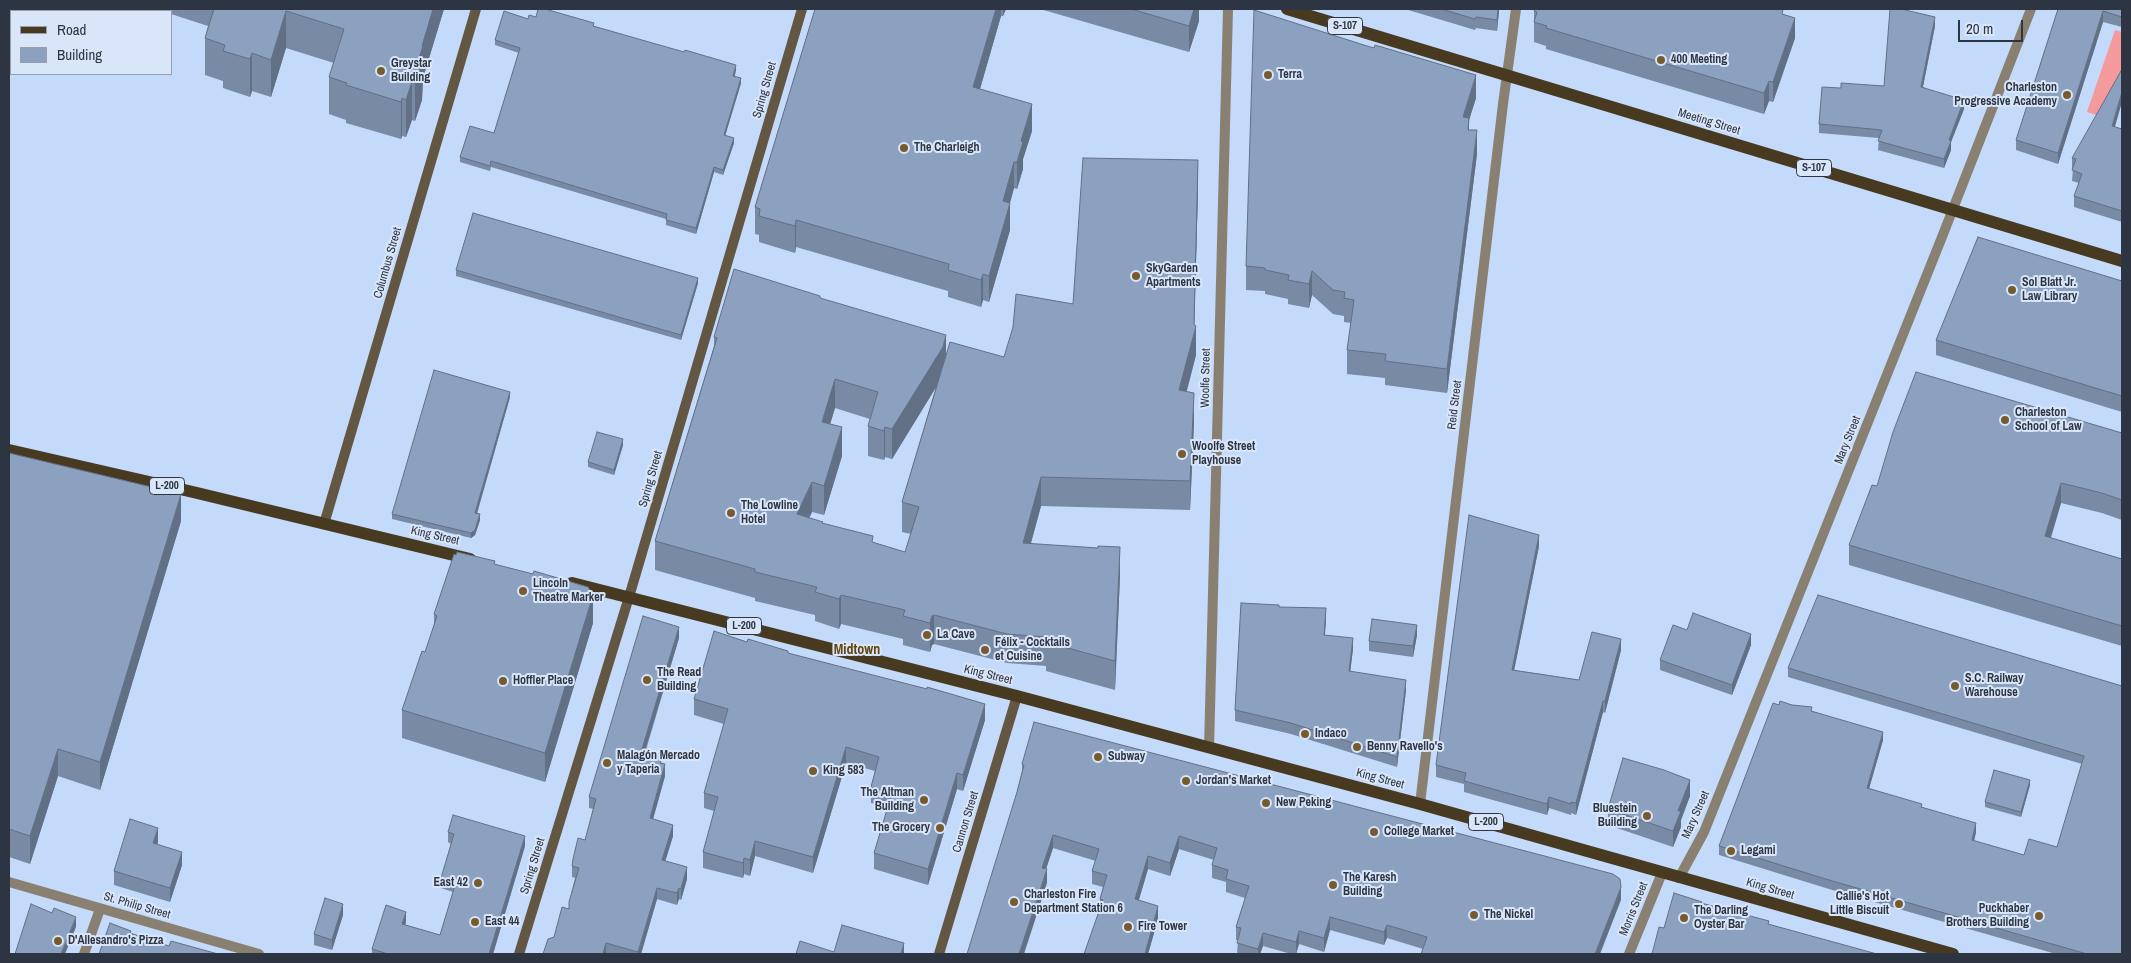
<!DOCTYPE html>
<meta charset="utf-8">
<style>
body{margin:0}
#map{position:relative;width:2131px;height:963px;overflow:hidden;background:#c4dafa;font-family:"Archivo Narrow",sans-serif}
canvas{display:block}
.frame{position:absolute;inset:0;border:10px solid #2d3542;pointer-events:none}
.legend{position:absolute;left:10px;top:10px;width:162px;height:65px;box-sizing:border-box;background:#d9e6fa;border:1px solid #949fb0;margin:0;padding:6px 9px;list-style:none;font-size:15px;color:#2d3542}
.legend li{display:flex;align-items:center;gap:10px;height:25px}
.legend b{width:25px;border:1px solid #949fb0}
.scale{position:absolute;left:1958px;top:20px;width:65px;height:22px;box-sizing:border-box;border:2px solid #2d3542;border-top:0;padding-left:6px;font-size:15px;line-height:18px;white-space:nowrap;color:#2d3542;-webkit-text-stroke:4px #d9e6fa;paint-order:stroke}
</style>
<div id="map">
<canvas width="2131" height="963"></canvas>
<div class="frame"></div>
<ul class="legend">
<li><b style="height:6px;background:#483921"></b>Road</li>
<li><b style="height:14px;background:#8ca0bf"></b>Building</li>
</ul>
<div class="scale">20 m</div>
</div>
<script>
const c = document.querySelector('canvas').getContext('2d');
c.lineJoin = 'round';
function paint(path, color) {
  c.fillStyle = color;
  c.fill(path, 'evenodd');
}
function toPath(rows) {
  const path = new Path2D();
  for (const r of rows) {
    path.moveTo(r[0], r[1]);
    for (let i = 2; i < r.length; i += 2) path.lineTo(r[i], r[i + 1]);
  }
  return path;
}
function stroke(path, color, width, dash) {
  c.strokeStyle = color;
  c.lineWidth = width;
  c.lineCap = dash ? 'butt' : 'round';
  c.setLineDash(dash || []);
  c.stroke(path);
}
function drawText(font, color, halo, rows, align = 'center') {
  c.font = font + ' "Archivo Narrow",sans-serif';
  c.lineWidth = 4;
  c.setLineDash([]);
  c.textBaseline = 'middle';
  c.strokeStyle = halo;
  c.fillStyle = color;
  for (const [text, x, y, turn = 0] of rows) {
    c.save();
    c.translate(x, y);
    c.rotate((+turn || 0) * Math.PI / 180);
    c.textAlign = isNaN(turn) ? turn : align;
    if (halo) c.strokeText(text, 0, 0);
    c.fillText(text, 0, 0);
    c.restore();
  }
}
paint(toPath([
 [2115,30,2122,32,2122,107,2107,102,2102,117,2087,112]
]), '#f59a9c');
stroke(toPath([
 [1209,748,1228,9],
 [1420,804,1503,104,1516,9],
 [1679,878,1704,832,1942,237,2031,9],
 [9,882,259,954],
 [84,954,100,909],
 [1629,954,1662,873]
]), '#898072', 10);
stroke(toPath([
 [324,524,476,9],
 [519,954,629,597,802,9],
 [939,954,1017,696]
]), '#635643', 10);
stroke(toPath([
 [1287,9,2122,261],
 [9,450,193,492,470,559],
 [572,583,1017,696,1420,804,1953,954]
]), '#483921', 12);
paint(toPath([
 [77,9,444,9,423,78,422,100,415,121,412,120,406,137,402,136,401,139,346,123,346,120,329,114,329,77,334,63,286,48,271,97,252,91,250,97,223,88,223,81,205,75,205,38,208,26,171,14,171,11,77,11],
 [815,9,1006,9,1003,16,1001,16,980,89,1032,131,1023,159,1023,169,1017,189,1014,188,1010,203,1010,230,989,302,983,300,981,307,948,297,948,291,796,247,795,253,759,242,759,235,755,234,755,207],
 [1040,9,1199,9,1199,21,1189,52],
 [1405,9,1499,9,1497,31,1476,28,1475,30],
 [2058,9,2122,9,2122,27,2103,22,2058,164,2016,150,2016,140],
 [1534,11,1783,14,1795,38,1773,102,1769,101,1764,114,1546,49,1546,46,1534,42],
 [536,17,594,26,736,70,735,76,741,83,725,135,734,143,723,175,714,172,696,234,666,225,666,219,491,167,490,171,460,162,460,157,494,133,519,53,495,45,495,40,528,19],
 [1935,26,1923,87,1964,109,1951,142,1951,150,1944,168,1878,150,1879,138,1819,133,1819,124,1841,88,1884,86],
 [1476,98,1469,120,1469,130,1477,154,1447,393,1385,385,1385,378,1347,374,1347,350,1351,323,1344,322,1344,316,1333,314,1312,295,1309,308,1288,304,1288,299,1265,294,1265,291,1246,290,1246,266],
 [2115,127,2122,129,2122,222,2074,207,2074,196,2079,183,2072,181,2073,168,2072,168,2072,158],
 [1198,190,1194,326,1196,355,1187,391,1194,423,1190,510,1041,506,1031,543,1120,576,1115,690,1046,671,1046,666,1007,663,934,644,932,645,930,652,903,645,903,639,841,624,839,629,815,621,815,615,755,601,755,598,655,570,655,541,714,346,714,337,820,298,946,353,1004,357,1073,304],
 [936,387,902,502,902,532,911,534,905,552,873,543,809,518,812,512,824,515,842,456,830,424,835,408,870,419,868,426,868,456,884,460,885,457,892,459],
 [456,270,698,283,681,340,456,276],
 [2122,281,2122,412,1936,355,1936,340],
 [510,397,477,514,480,520,475,535,471,538,392,519,392,514],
 [2122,433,2122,520,2102,513,2061,503,2051,538,2122,559,2122,646,1849,565,1849,545,1877,486],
 [623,445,614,475,588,467,588,462],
 [9,453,181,521,100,790,58,776,30,864,9,857],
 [1539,546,1514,670,1579,680,1621,650,1605,713,1603,712,1576,815,1571,813,1571,815,1549,808,1547,815,1464,792,1464,784,1436,777,1436,765],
 [495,564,593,623,545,782,402,738,402,710,425,652,434,626,434,614],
 [1279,607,1326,619,1325,635,1353,649,1350,672,1406,690,1397,767,1291,734,1235,721,1235,710],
 [1687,630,1751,645,1732,695,1660,670,1660,660],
 [1417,635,1413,657,1369,651,1369,641],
 [679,638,646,750,663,764,665,776,653,819,673,836,665,861,687,879,681,900,679,899,677,905,657,899,641,954,543,954,554,937,569,908,569,902,575,878,572,877,572,866,585,840,593,809,589,808,589,797],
 [788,653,985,720,963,791,957,789,928,885,874,869,874,853,888,807,871,803,871,787,875,771,846,763,813,873,755,856,750,876,744,874,743,878,703,868,703,852,714,811,704,808,704,793,724,724,694,715,694,699],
 [1788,668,2122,686,2122,954,2056,954,1829,889,1719,855,1719,846,1779,705,1812,711,1883,740,1869,788,1922,807,1976,832,1974,841,2024,855,2057,847,2082,764,1788,677],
 [1022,764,1621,900,1423,949,1387,938,1384,945,1330,930,1324,952,1299,944,1296,954,1291,954,1263,946,1260,954,1237,954,1238,940,1236,940,1236,927,1245,898,1226,892,1226,882,1212,878,1212,865,1214,860,1179,849,1170,876,1148,869,1139,900,1158,919,1148,954,1084,954,1100,908,1100,899,1103,887,1092,884,1092,871,1096,861,1053,848,1046,869,1047,883,1017,792,1022,771],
 [2030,785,2021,817,1985,807,1985,802],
 [1690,796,1681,820,1681,827,1673,847,1608,825,1608,809],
 [448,832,525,846,493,954,372,954,372,949,406,922,405,925,440,935,453,892,441,888,441,878,451,844,448,842],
 [158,842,157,844,182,865,170,902,114,885,114,871],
 [343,915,332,950,314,945,314,934]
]), '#788aa4');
paint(toPath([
 [151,9,161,9,161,11,151,11],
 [433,9,444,9,423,78,422,100,415,121,415,83,418,61,422,46],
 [996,9,1001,9,1001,16,973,113,973,87],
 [1003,9,1006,9,1003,16],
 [1194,9,1199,9,1199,21,1189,52,1189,26],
 [1498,9,1499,9,1499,12,1497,31,1497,20],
 [286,11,286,48,271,97,271,60],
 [2103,11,2103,22,2058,164,2058,153],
 [1935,17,1935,26,1921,96,1921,87],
 [1795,18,1795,38,1773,102,1773,82],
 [252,53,252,91,250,97,250,59],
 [736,65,736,70,733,81,733,76],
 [1476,75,1476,98,1469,120,1469,142,1463,117],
 [741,78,741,83,724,140,724,135],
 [1769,81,1769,101,1764,114,1764,93],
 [412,82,412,120,406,137,406,100],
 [2122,92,2122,102,2112,137,2112,126],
 [402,98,402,136,401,139,401,102],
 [1964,100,1964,109,1951,142,1951,150,1944,168,1944,159,1949,140],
 [1032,104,1032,131,1023,159,1023,169,1017,189,1017,162,1021,141],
 [1477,130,1477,154,1447,393,1447,369],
 [734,138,734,143,723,175,723,170],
 [1198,160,1198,190,1194,334,1196,326,1196,355,1179,419,1179,390],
 [1014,162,1014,188,1003,228,1003,201],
 [714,167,714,172,696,234,696,228],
 [1010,203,1010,230,989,302,989,276],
 [796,220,796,247,795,253,795,226],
 [1312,271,1312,295,1309,308,1309,284],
 [983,274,983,300,981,307,981,280],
 [698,278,698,283,681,340,681,335],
 [946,335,946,364,943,376,892,459,892,429],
 [835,379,835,408,822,451,822,422],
 [510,392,510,397,475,519,475,513],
 [1194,393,1194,423,1190,510,1190,481],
 [842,427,842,456,824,515,824,486],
 [885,427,885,457,884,460,884,431],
 [623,439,623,445,614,475,614,470],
 [1041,477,1041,506,1023,572,1023,543],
 [812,482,812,512,797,543,797,514],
 [2061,483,2061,503,2045,556,2045,536],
 [181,494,181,521,100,790,100,762],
 [480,514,480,520,475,535,471,538,471,533],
 [1539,535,1539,546,1512,681,1512,670],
 [1120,547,1120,576,1115,690,1115,661],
 [593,595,593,623,545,782,545,753],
 [841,595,841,624,839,629,839,599],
 [1326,608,1326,619,1324,645,1324,635],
 [934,615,934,644,932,645,930,652,930,623,932,616],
 [1417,625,1417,635,1413,657,1413,646],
 [679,627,679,638,642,760,642,749],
 [1751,634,1751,645,1732,695,1732,685],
 [1353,638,1353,649,1349,682,1349,671],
 [1621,639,1621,650,1605,713,1605,701],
 [1406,680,1406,690,1397,767,1397,757],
 [1603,701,1603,712,1576,815,1576,803],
 [985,704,985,720,963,791,963,775],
 [1883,732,1883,740,1867,796,1867,788],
 [846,747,846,763,813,873,813,857],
 [58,749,58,776,30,864,30,836],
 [665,764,665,776,650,830,650,818],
 [957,773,957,789,928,885,928,869],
 [1690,780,1690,796,1681,820,1681,827,1673,847,1673,831,1678,811],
 [2030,780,2030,785,2021,817,2021,812],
 [1549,797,1549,808,1547,815,1547,804],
 [1976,823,1976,832,1972,849,1972,840],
 [673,825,673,836,662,872,662,860],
 [158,828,158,842,153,856,153,843],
 [1053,835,1053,848,1042,881,1042,868],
 [525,836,525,846,493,954,489,954],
 [1179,836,1179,849,1170,876,1170,863],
 [755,841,755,856,750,876,750,860],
 [182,852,182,865,170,902,170,888],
 [1148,856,1148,869,1135,912,1135,899],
 [744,858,744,874,743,878,743,863],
 [687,867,687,879,681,900,681,889],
 [1047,869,1047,883,1024,954,1019,954],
 [1621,887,1621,900,1600,954,1595,954],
 [657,888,657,899,641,954,638,954],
 [679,888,679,899,677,905,677,893],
 [343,904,343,915,332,950,332,940],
 [1158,906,1158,919,1148,954,1145,954],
 [406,912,406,922,402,934,402,924],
 [76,917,76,927,65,954,61,954],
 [1330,917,1330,930,1324,952,1324,938],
 [1387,925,1387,938,1384,945,1384,932],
 [1299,931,1299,944,1296,954,1296,942],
 [1263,933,1263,946,1260,954,1258,954,1258,949],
 [606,943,606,954,603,954],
 [904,943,904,954,901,954]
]), '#627086');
const building = toPath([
 [214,9,433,9,422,46,423,46,418,61,422,62,415,83,412,82,406,100,402,98,401,102,346,85,347,83,329,77,344,29,286,11,271,60,252,53,250,59,223,51,225,45,205,38,214,9],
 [538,9,545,9,594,23,593,26,684,52,685,50,736,65,733,76,741,78,724,135,734,138,723,170,714,167,696,228,666,220,667,214,491,161,490,166,460,157,470,126,494,133,520,48,495,40,504,11,528,19,529,15,536,17,538,9],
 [815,9,996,9,973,87,1032,104,1021,141,1023,142,1017,162,1014,162,1003,201,1010,203,989,276,983,274,981,280,948,270,949,264,796,220,795,226,759,216,760,209,755,207,815,9],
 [1131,9,1194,9,1189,26,1131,9],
 [1441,9,1498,9,1497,20,1476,17,1475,19,1441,9],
 [1535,9,1783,9,1782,14,1795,18,1773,82,1769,81,1764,93,1546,28,1547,26,1534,22,1537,12,1534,11,1535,9],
 [1890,9,1901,9,1935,17,1921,87,1964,100,1949,140,1951,141,1944,159,1878,141,1882,130,1819,124,1822,87,1841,88,1841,83,1884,86,1890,9],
 [2058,9,2122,9,2122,17,2103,11,2058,153,2016,140,2058,9],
 [1254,10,1364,45,1374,48,1375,45,1476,75,1463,117,1469,118,1468,130,1477,130,1447,369,1385,361,1386,354,1347,350,1354,300,1344,298,1345,292,1333,290,1312,271,1309,284,1288,280,1289,275,1265,270,1265,268,1246,266,1254,10],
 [2121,71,2122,71,2122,92,2112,126,2122,129,2122,211,2074,196,2082,174,2072,170,2076,159,2072,158,2121,71],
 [1083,158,1198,160,1194,325,1196,326,1179,390,1194,393,1190,481,1041,477,1023,543,1098,548,1098,546,1120,547,1115,661,1046,642,1046,637,1007,634,934,615,932,616,930,623,903,616,905,610,841,595,839,599,815,592,817,587,755,572,755,569,655,541,717,338,714,337,734,269,820,296,820,298,946,335,943,347,892,429,885,427,884,431,868,426,878,392,835,379,822,422,842,427,824,486,812,482,797,514,823,522,822,523,873,536,872,542,905,552,919,507,902,502,950,342,1004,357,1013,327,1016,294,1073,304,1083,158],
 [473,213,698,278,681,335,456,270,473,213],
 [1978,237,2122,281,2122,396,1936,340,1978,237],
 [434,370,510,392,475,513,480,514,475,530,471,533,392,514,434,370],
 [1916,372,2122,433,2122,500,2102,493,2061,483,2045,536,2122,559,2122,626,1849,545,1872,485,1877,486,1893,432,1916,372],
 [597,432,623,439,614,470,588,462,597,432],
 [9,453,181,494,100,762,58,749,30,836,9,829,9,453],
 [1469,515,1539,535,1512,670,1579,680,1592,632,1621,639,1605,701,1603,701,1576,803,1571,802,1571,804,1549,797,1547,804,1464,781,1466,773,1436,765,1469,515],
 [457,552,495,561,494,564,533,574,534,571,588,587,593,595,545,753,402,710,422,651,425,652,437,616,434,614,454,554,456,555,457,552],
 [1818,595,2122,686,2122,954,2087,954,1829,880,1719,846,1773,703,1779,705,1780,701,1792,705,1812,707,1811,711,1883,732,1867,788,1922,804,1921,807,1976,823,1972,840,2024,855,2029,839,2057,847,2084,756,1788,668,1818,595],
 [1241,603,1279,605,1279,607,1326,608,1324,635,1353,638,1349,671,1406,680,1397,757,1291,723,1235,710,1241,603],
 [1693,613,1751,634,1732,685,1660,660,1673,625,1687,630,1693,613],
 [643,616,679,627,642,749,663,755,660,763,665,764,650,818,673,825,662,860,687,867,681,889,679,888,677,893,657,888,638,952,606,943,603,954,543,954,548,939,554,937,562,907,569,909,569,902,579,868,572,866,573,859,578,838,585,840,596,799,589,797,643,616],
 [1372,619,1417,625,1413,646,1369,641,1372,619],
 [714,631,747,642,748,639,788,651,788,653,927,689,927,687,985,704,963,775,957,773,928,869,874,853,892,793,871,787,879,757,846,747,813,857,755,841,750,860,744,858,743,863,703,852,718,797,704,793,728,709,694,699,714,631],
 [1034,722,1613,874,1620,879,1621,887,1595,954,1421,954,1427,937,1387,925,1384,932,1330,917,1324,938,1299,931,1296,942,1263,933,1258,949,1237,943,1241,928,1236,927,1249,886,1226,879,1228,870,1212,865,1217,848,1179,836,1170,863,1148,856,1135,899,1158,906,1145,954,1084,954,1103,900,1100,899,1107,875,1092,871,1099,849,1053,835,1042,868,1047,869,1019,954,967,954,1017,792,1024,765,1022,764,1034,722],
 [1623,758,1664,770,1690,780,1678,811,1681,811,1673,831,1608,809,1623,758],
 [1994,770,2030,780,2021,812,1985,802,1994,770],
 [453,815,525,836,489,954,388,954,372,949,386,905,406,912,402,924,440,935,456,882,441,878,454,834,448,832,453,815],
 [130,819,158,828,153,843,182,852,170,888,114,871,130,819],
 [1674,893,1702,902,1701,903,1769,921,1768,924,1877,954,1652,954,1659,927,1664,928,1674,893],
 [325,898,343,904,332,940,314,934,325,898],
 [31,904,52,913,54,908,76,917,61,954,15,954,31,904],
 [110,923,131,931,130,933,169,946,171,941,218,954,99,954,110,923],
 [842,925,904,943,901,954,796,954,800,941,834,952,842,925]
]);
paint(building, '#8ca0bf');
stroke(building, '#627086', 1);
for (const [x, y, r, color] of [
 [1661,60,5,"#775b2e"],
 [381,71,5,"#775b2e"],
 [1268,75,5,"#775b2e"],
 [2067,95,5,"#775b2e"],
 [904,148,5,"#775b2e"],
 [1136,276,5,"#775b2e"],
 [2012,290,5,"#775b2e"],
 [2005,420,5,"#775b2e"],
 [1182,454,5,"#775b2e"],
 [731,513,5,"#775b2e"],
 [523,591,5,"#775b2e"],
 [927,635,5,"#775b2e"],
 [985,650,5,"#775b2e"],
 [647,680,5,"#775b2e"],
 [503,681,5,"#775b2e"],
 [1955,686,5,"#775b2e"],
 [1305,734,5,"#775b2e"],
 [1357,747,5,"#775b2e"],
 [1098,757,5,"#775b2e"],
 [607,763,5,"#775b2e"],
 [813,771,5,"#775b2e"],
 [1186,781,5,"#775b2e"],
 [924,800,5,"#775b2e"],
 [1266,803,5,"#775b2e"],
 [1647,816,5,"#775b2e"],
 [940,828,5,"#775b2e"],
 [1374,832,5,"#775b2e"],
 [1731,851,5,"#775b2e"],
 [478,883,5,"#775b2e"],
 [1333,885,5,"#775b2e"],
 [1014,902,5,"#775b2e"],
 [1899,904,5,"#775b2e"],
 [1474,915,5,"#775b2e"],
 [2039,916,5,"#775b2e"],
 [1684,918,5,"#775b2e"],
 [475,922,5,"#775b2e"],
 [1128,927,5,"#775b2e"],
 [58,941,5,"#775b2e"]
]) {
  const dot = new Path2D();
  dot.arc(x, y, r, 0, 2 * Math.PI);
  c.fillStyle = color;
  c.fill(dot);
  stroke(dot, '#d9e6fa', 2);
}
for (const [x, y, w] of [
 [1345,26,35],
 [1814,168,35],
 [167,486,35],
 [744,626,35],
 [1486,822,35]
]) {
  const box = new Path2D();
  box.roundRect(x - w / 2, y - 8.5, w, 17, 4);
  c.fillStyle = '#d9e6fa';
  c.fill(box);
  stroke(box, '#2d3542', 1);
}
drawText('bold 11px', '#2d3542', null, [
 ["S-107",1345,26],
 ["S-107",1814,168],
 ["L-200",167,486],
 ["L-200",744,626],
 ["L-200",1486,822]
]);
drawText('bold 12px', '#2d3542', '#d9e6fa', [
 ["400 Meeting",1671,60],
 ["Greystar",391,64],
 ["Building",391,78],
 ["Terra",1278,75],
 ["Charleston",2057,88,"right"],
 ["Progressive Academy",2057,102,"right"],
 ["The Charleigh",914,148],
 ["SkyGarden",1146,269],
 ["Apartments",1146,283],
 ["Sol Blatt Jr.",2022,283],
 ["Law Library",2022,297],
 ["Charleston",2015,413],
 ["School of Law",2015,427],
 ["Woolfe Street",1192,447],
 ["Playhouse",1192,461],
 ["The Lowline",741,506],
 ["Hotel",741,520],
 ["Lincoln",533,584],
 ["Theatre Marker",533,598],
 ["La Cave",937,635],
 ["Félix - Cocktails",995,643],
 ["et Cuisine",995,657],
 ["The Read",657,673],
 ["Building",657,687],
 ["S.C. Railway",1965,679],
 ["Warehouse",1965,693],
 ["Hoffler Place",513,681],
 ["Indaco",1315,734],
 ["Benny Ravello's",1367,747],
 ["Malagón Mercado",617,756],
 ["y Taperia",617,770],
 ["Subway",1108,757],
 ["King 583",823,771],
 ["Jordan's Market",1196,781],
 ["The Altman",914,793,"right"],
 ["Building",914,807,"right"],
 ["New Peking",1276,803],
 ["Bluestein",1637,809,"right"],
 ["Building",1637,823,"right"],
 ["The Grocery",930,828,"right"],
 ["College Market",1384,832],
 ["Legami",1741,851],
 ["The Karesh",1343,878],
 ["Building",1343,892],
 ["East 42",468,883,"right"],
 ["Charleston Fire",1024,895],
 ["Department Station 6",1024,909],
 ["Callie's Hot",1889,897,"right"],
 ["Little Biscuit",1889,911,"right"],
 ["Puckhaber",2029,909,"right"],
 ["Brothers Building",2029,923,"right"],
 ["The Darling",1694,911],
 ["Oyster Bar",1694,925],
 ["The Nickel",1484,915],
 ["East 44",485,922],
 ["Fire Tower",1138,927],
 ["D'Allesandro's Pizza",68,941]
], 'left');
drawText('12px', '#2d3542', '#d9e6fa', [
 ["Spring Street",765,90,-74],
 ["Meeting Street",1709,122,17],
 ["Columbus Street",388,263,-74],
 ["Woolfe Street",1206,378,-89],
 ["Reid Street",1455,405,-83],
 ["Mary Street",1848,440,-68],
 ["Spring Street",651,479,-74],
 ["King Street",435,536,13],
 ["King Street",988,675,14],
 ["King Street",1380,779,15],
 ["Mary Street",1696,815,-66],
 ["Cannon Street",966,822,-73],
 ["Spring Street",533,866,-73],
 ["King Street",1770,889,16],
 ["St. Philip Street",137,906,16],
 ["Morris Street",1634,909,-68]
]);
drawText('bold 14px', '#62450b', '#d9e6fa', [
 ["Midtown",857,650]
]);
</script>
